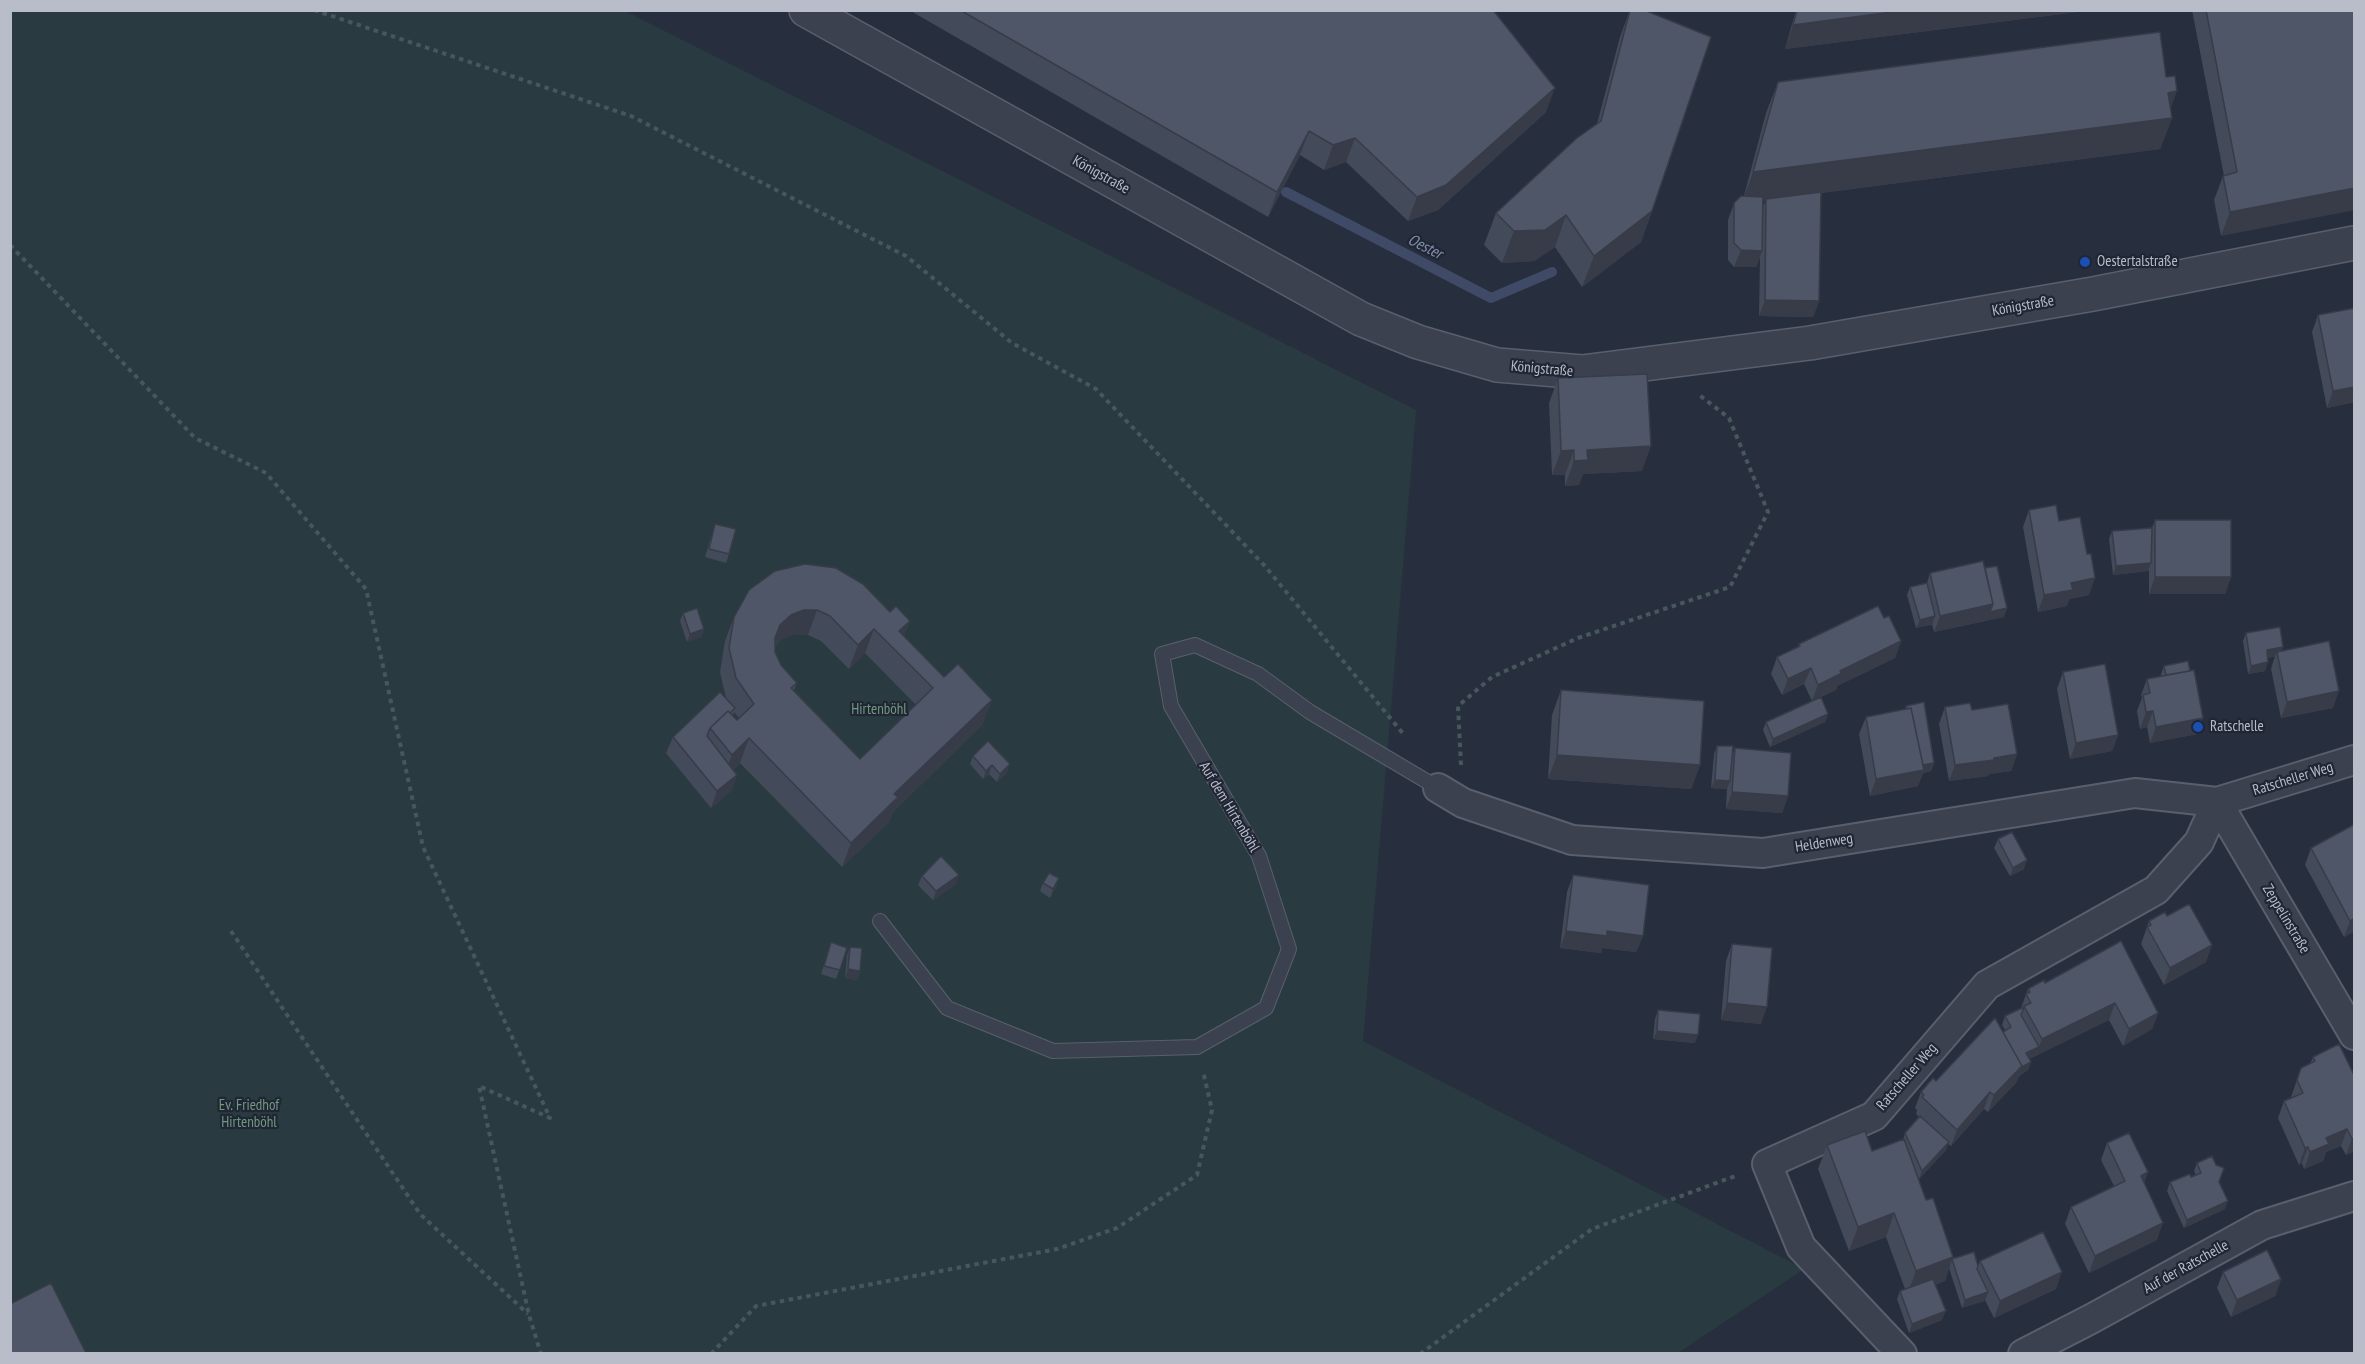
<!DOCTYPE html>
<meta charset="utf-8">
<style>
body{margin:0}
#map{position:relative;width:2365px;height:1364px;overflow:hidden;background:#272f3f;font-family:"PT Sans Narrow",sans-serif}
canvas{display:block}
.frame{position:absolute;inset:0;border:12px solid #b8bdc9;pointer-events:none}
</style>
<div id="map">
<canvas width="2365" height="1364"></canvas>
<div class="frame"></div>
</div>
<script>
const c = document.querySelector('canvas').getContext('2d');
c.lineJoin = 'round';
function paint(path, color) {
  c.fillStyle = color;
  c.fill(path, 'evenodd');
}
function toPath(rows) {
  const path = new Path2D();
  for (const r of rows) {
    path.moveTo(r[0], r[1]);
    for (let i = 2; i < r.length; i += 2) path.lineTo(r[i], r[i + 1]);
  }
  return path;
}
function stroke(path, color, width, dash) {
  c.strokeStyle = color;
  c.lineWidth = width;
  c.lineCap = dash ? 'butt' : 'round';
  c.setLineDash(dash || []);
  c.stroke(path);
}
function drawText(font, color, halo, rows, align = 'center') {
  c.font = font + ' "PT Sans Narrow",sans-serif';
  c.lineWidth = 4.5;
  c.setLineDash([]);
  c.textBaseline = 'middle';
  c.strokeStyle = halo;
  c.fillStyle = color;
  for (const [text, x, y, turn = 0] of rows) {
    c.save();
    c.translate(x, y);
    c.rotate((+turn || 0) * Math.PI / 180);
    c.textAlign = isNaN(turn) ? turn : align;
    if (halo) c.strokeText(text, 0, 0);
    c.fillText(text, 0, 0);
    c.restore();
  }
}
paint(toPath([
 [10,11,625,11,1416,410,1363,1041,1804,1269,1676,1354,11,1353]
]), '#293b40');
stroke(toPath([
 [1286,192,1491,298,1552,272]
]), '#3f4b66', 10);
const service = toPath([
 [880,921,947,1008,1053,1051,1197,1047,1266,1008,1289,949,1259,856,1171,706,1162,654,1195,645,1258,674,1310,712,1438,788]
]);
const minor = toPath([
 [1438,788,1463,803,1572,840,1763,853,2135,793,2217,802,2354,760],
 [2217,802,2354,1035],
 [1902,1354,1801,1247,1767,1164,1874,1116,1987,985,2156,890,2199,842,2217,802],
 [2023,1354,2091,1319,2262,1225,2354,1196]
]);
const tertiary = toPath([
 [806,10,1361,319,1418,342,1497,365,1582,372,1810,343,2093,294,2354,243]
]);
stroke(service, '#595f6c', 16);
stroke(minor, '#595f6c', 32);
stroke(tertiary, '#595f6c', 36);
stroke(toPath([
 [314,10,631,116,906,256,1012,343,1096,389,1264,565,1405,736],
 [10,245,195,438,266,473,366,589,423,847,550,1118,479,1086,529,1315,541,1354],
 [1461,765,1458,706,1492,677,1578,638,1730,587,1768,512,1729,418,1698,394],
 [231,931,420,1214,528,1314],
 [711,1354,756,1306,1057,1249,1117,1228,1197,1175,1212,1110,1203,1071],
 [1420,1354,1592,1229,1738,1175]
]), '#47585d', 4, [4.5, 4.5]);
stroke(service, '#3b414f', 14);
stroke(minor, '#3b414f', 28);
stroke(tertiary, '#3b414f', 33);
paint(toPath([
 [909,10,1493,10,1546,112,1438,210,1408,221,1346,162,1324,170,1300,155,1268,217],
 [1630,10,1644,10,1652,211,1641,242,1582,287,1555,247,1534,261,1502,263,1484,245,1496,213,1597,124,1620,37],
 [1796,10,2093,10,1785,49],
 [2192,10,2355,10,2221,236,2214,200,2223,176,2224,176],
 [1778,82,2170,110,2172,118,2160,149,1821,193,1819,301,1813,317,1759,316,1760,257,1756,267,1734,267,1728,260,1728,220,1734,203,1744,196,1766,113],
 [1766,200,1762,209,1763,201],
 [2318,315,2355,402,2327,408,2312,332],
 [1558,378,1642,471,1583,474,1579,485,1565,486,1565,475,1552,475,1549,403],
 [2029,510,2059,521,2089,595,2069,599,2067,606,2038,612,2023,527],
 [2155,520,2231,577,2225,594,2149,594,2149,570,2148,571,2113,575,2109,539,2112,531,2152,528],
 [715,524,729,554,726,563,705,557],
 [1985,568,2004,617,1934,632,1932,624,1916,628,1907,595,1910,587,1927,583,1930,573],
 [863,584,904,636,983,724,893,812,889,822,842,867,740,763,733,770,737,775,731,791,711,808,666,753,673,737,726,698,720,672,725,641,734,617],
 [795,634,808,635,821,641,849,669,865,653,916,705,860,759,794,690,797,683,781,665,775,652,775,646,782,639],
 [734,712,739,718,737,720,733,716],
 [683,613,704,629,701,637,687,642,680,621],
 [1884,618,1901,641,1895,658,1837,686,1836,690,1821,697,1828,714,1825,722,1770,747,1763,730,1766,722,1812,701,1804,684,1782,695,1771,674,1777,657,1798,647,1799,644],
 [2246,633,2282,651,2333,708,2281,718,2271,669,2275,656,2268,658,2265,671,2248,674,2243,641],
 [2164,666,2197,734,2150,743,2147,727,2140,729,2137,711,2142,698,2141,695,2147,679,2161,676,2161,674],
 [2063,672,2118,735,2112,751,2070,759,2057,689],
 [1561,690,1700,765,1691,789,1548,779,1552,715],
 [1906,706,1934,763,1931,771,1923,773,1918,786,1870,796,1859,734,1866,717,1905,710],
 [1945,707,1972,710,2017,754,2011,771,1989,774,1988,776,1949,781,1939,724],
 [1717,746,1733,754,1735,748,1788,796,1782,813,1726,809,1727,788,1727,789,1711,788,1714,754],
 [973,756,1007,773,997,782,989,774,983,779,970,764],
 [2355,824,2355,931,2344,937,2305,865,2311,848],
 [1998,839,2024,869,2010,876,1994,848],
 [1573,875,1643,936,1636,952,1602,948,1601,953,1560,948,1567,892],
 [922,876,956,884,933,900,918,885],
 [1059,878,1056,887,1050,898,1040,891,1043,883],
 [2149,921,2206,962,2164,985,2141,944],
 [831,942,847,948,836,979,821,974],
 [1732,944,1761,1024,1721,1020,1726,961],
 [850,947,860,971,857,980,845,978,847,955],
 [2045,983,2158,1013,2152,1029,2123,1046,2109,1020,2029,1059,2031,1062,2028,1070,2019,1076,2016,1083,1988,1112,1984,1109,1951,1146,1948,1144,1946,1150,1919,1179,1915,1170,1926,1200,1953,1257,1953,1259,1978,1266,1980,1261,2056,1289,1994,1318,1985,1300,1962,1308,1949,1268,1945,1281,1935,1285,1942,1320,1909,1333,1897,1299,1900,1291,1905,1289,1886,1237,1849,1251,1818,1169,1827,1145,1872,1151,1903,1140,1905,1133,1919,1117,1916,1114,1917,1110,1915,1108,1921,1092,2005,1030,2002,1025,2005,1016,2021,1008,2028,989],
 [1658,1010,1695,1043,1653,1039,1655,1019],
 [2313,1057,2355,1077,2355,1151,2346,1155,2341,1146,2326,1152,2323,1161,2304,1169,2302,1163,2299,1165,2278,1118,2284,1101,2292,1098,2291,1097,2301,1068,2310,1064],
 [2107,1143,2148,1172,2144,1182,2157,1240,2089,1273,2065,1224,2071,1207,2114,1186,2101,1160],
 [2197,1163,2219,1182,2225,1209,2184,1228,2167,1191,2170,1182,2191,1177,2196,1175,2194,1171],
 [2223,1272,2281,1279,2275,1296,2231,1317,2217,1288]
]), '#434a59');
paint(toPath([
 [1907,10,2093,10,1785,49,1793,25],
 [1555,88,1546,112,1438,210,1408,221,1417,197],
 [2177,91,2167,118,2172,118,2160,149,1742,203,1753,172],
 [1309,131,1300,155,1268,217,1277,192],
 [1355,138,1346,162,1324,170,1333,145],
 [2355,188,2355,210,2221,236,2230,212],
 [1652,211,1641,242,1582,287,1594,256],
 [1566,215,1555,247,1534,261,1502,263,1514,231],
 [1741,250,1762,251,1756,267,1734,267],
 [1765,300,1819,301,1813,317,1759,316],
 [2355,387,2355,402,2327,408,2333,391],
 [1651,446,1642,471,1583,474,1579,485,1565,486,1574,461,1587,450],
 [1574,450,1565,475,1552,475,1561,451],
 [2151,563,2148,571,2113,575,2116,566],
 [2155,577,2231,577,2225,594,2149,594],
 [2095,578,2089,595,2069,599,2067,606,2038,612,2044,595,2071,583],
 [1993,604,2007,608,2004,617,1934,632,1940,616],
 [804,610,817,610,808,635,795,634,782,639,771,649,780,625,791,615],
 [1935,616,1932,625,1916,628,1920,620],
 [910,621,901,645,899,631],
 [704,629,701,637,687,642,690,634],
 [874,629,865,653,849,669,858,645],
 [1901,641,1895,658,1837,686,1836,690,1812,701,1818,685,1840,671],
 [2283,647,2280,655,2277,652,2275,656,2264,659,2267,650],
 [2268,662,2265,671,2248,674,2251,666],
 [1811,668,1804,684,1782,695,1788,679],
 [2339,691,2333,708,2281,718,2287,702],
 [992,700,983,724,893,812,889,822,842,867,851,843,894,794],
 [2153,711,2147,727,2140,729,2146,712],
 [1828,714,1825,722,1770,747,1773,739],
 [2203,718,2197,734,2150,743,2156,727],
 [2118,735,2112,751,2070,759,2076,743],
 [749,738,740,763,723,779,732,755],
 [2017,754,2011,771,1989,774,1988,776,1949,781,1955,765],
 [1557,755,1700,765,1691,789,1548,779],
 [1934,763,1931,771,1923,773,1918,786,1870,796,1876,779,1919,766],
 [1010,764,1007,773,997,782,1000,774],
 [992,765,989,774,983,779,986,771],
 [737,775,731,791,711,808,717,791],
 [1715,780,1730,781,1727,789,1711,788],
 [1732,792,1788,796,1782,813,1726,809],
 [2027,860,2024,869,2010,876,2013,868],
 [959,875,956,884,933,900,936,891],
 [1059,878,1056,887,1050,898,1053,889],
 [2355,918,2355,931,2344,937,2350,921],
 [1566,931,1607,931,1643,936,1636,952,1602,948,1601,953,1560,948],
 [2212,945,2206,962,2164,985,2170,968],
 [848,969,860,971,857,980,845,978],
 [1727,1003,1767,1007,1761,1024,1721,1020],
 [2115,1003,2109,1020,2036,1056,2023,1061,2026,1053,2039,1047,2042,1039],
 [2158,1013,2152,1029,2123,1046,2129,1029],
 [1657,1031,1698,1035,1695,1043,1653,1039],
 [2031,1062,2028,1070,2019,1076,2016,1083,1988,1112,1994,1095,2022,1066],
 [1990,1092,1984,1109,1951,1146,1957,1130],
 [2347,1129,2341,1146,2326,1152,2323,1161,2304,1169,2310,1152,2326,1138],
 [2355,1138,2355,1151,2346,1155,2352,1139],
 [1949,1142,1946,1150,1919,1179,1922,1171],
 [2308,1147,2302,1163,2299,1165,2305,1148],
 [2148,1172,2142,1189,2141,1176],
 [2228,1201,2225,1209,2184,1228,2187,1220],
 [1894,1213,1886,1237,1849,1251,1858,1227],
 [2163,1223,2157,1240,2089,1273,2095,1256],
 [1953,1257,1945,1281,1907,1295,1916,1271],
 [2062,1272,2056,1289,1994,1318,2000,1301],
 [2281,1279,2275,1296,2231,1317,2237,1300],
 [1988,1292,1985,1301,1962,1308,1965,1300],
 [1946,1311,1942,1320,1909,1333,1912,1324]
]), '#373c48');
const building = toPath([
 [960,10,1493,10,1555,88,1446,185,1417,197,1355,138,1333,145,1309,131,1277,192,960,10],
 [1630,10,1644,10,1711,37,1652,211,1594,256,1566,215,1545,230,1514,231,1496,213,1577,138,1601,121,1630,10],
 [1797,10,1907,10,1793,25,1797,10],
 [2206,10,2355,10,2355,188,2230,212,2223,176,2237,172,2206,10],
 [2160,32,2166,77,2175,76,2177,91,2168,93,2172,118,1753,172,1778,82,2160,32],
 [1821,192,1819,301,1765,300,1766,199,1821,192],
 [1741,196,1763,197,1762,251,1741,250,1734,243,1734,203,1741,196],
 [2355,308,2355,387,2333,391,2318,315,2355,308],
 [1647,374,1651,446,1587,450,1588,460,1574,461,1574,450,1561,451,1558,378,1647,374],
 [2056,505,2059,521,2080,517,2087,554,2091,554,2095,578,2071,583,2073,590,2044,595,2029,510,2056,505],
 [2155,520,2231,520,2231,577,2155,577,2155,520],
 [715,524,736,529,729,554,709,549,715,524],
 [2152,528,2151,563,2116,566,2112,531,2152,528],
 [1983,561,1993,604,1940,616,1930,573,1983,561],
 [805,564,836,568,863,584,890,612,896,606,910,621,899,631,944,677,958,664,992,700,894,794,898,797,851,843,749,738,732,755,710,728,728,711,737,720,754,704,736,678,729,648,734,617,749,590,775,571,805,564],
 [804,610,817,610,830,616,858,645,874,629,933,688,860,759,791,688,797,683,781,665,775,652,775,638,780,625,791,615,804,610],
 [1997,566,2007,608,1990,612,1993,604,1985,568,1997,566],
 [1927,583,1935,616,1920,620,1910,587,1927,583],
 [1878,606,1884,618,1889,616,1901,641,1840,671,1842,673,1818,685,1811,668,1788,679,1777,657,1800,646,1799,644,1878,606],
 [697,608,704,629,690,634,683,613,697,608],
 [2280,627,2283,647,2267,650,2268,662,2251,666,2246,633,2280,627],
 [2329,641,2339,691,2287,702,2277,652,2329,641],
 [2188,661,2190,671,2166,675,2164,666,2188,661],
 [2105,664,2118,735,2076,743,2063,672,2105,664],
 [2194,670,2203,718,2156,727,2153,711,2146,712,2143,695,2150,693,2147,679,2194,670],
 [1561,690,1704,701,1700,765,1557,755,1561,690],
 [720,692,735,708,730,713,728,711,710,728,707,736,737,775,717,791,673,737,720,692],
 [1821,697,1828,714,1773,739,1766,722,1821,697],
 [1924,702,1934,763,1923,765,1911,708,1907,709,1906,706,1924,702],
 [1970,703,1972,710,2008,704,2017,754,1994,758,1994,760,1955,765,1945,707,1970,703],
 [1911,708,1924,770,1876,779,1866,717,1911,708],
 [988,741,1010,764,1000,774,992,765,986,771,973,756,988,741],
 [1717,746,1733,746,1730,781,1715,780,1717,746],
 [1735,748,1791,753,1788,796,1732,792,1735,748],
 [2355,824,2355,918,2350,921,2311,848,2355,824],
 [2012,832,2027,860,2013,868,1998,839,2012,832],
 [941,856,959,875,936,891,922,876,941,856],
 [1049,873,1059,878,1053,889,1043,883,1049,873],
 [1573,875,1649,885,1643,936,1607,931,1607,936,1566,931,1573,875],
 [2189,904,2212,945,2170,968,2147,927,2151,925,2149,921,2165,912,2167,916,2189,904],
 [2121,941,2158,1013,2129,1029,2115,1003,2042,1039,2024,1006,2031,1003,2026,994,2030,992,2028,989,2044,980,2045,983,2121,941],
 [831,942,847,948,840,970,824,966,831,942],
 [1732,944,1772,948,1767,1007,1727,1003,1732,944],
 [850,947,862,948,860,971,848,969,850,947],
 [2024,1007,2021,1015,2039,1047,2026,1053,2031,1062,2022,1067,2022,1066,2003,1032,2011,1027,2005,1016,2024,1007],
 [1658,1010,1700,1014,1698,1035,1657,1031,1658,1010],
 [1995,1018,2022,1066,1994,1095,1990,1092,1957,1130,1922,1097,1924,1095,1921,1092,1933,1078,1936,1081,1995,1018],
 [2339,1044,2355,1077,2355,1138,2352,1139,2347,1129,2326,1138,2329,1144,2310,1152,2308,1147,2305,1148,2284,1101,2303,1093,2297,1080,2301,1068,2315,1061,2313,1057,2339,1044],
 [1920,1116,1949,1142,1922,1171,1905,1133,1920,1116],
 [1865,1131,1872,1151,1904,1139,1926,1200,1933,1198,1953,1257,1916,1271,1894,1213,1858,1227,1827,1145,1865,1131],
 [2129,1133,2148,1172,2141,1176,2163,1223,2095,1256,2071,1207,2125,1181,2107,1143,2129,1133],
 [2212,1156,2216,1165,2224,1168,2219,1182,2228,1201,2187,1220,2170,1182,2190,1174,2191,1177,2201,1173,2197,1163,2212,1156],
 [2043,1232,2062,1272,2000,1301,1980,1261,2043,1232],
 [2267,1250,2281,1279,2237,1300,2223,1272,2267,1250],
 [1974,1252,1978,1266,1977,1269,1988,1292,1965,1300,1952,1259,1974,1252],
 [1933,1279,1946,1311,1912,1324,1900,1291,1933,1279],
 [51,1283,86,1353,10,1353,10,1304,51,1283]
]);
paint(building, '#4e5667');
stroke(building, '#373c48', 1.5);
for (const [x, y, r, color] of [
 [2085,262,6,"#1a4fb4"],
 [2198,727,6,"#1a4fb4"]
]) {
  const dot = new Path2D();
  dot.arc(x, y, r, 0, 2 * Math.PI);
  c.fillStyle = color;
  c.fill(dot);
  stroke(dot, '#202634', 2);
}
drawText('15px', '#b8bdc9', '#202634', [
 ["Königstraße",1101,175,29],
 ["Königstraße",2023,306,-10],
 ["Königstraße",1542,369,5],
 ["Ratscheller Weg",2293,779,-17],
 ["Auf dem Hirtenböhl",1229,807,59],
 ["Heldenweg",1824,843,-9],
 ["Zeppelinstraße",2286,919,59],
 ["Ratscheller Weg",1907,1077,-49],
 ["Auf der Ratschelle",2186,1267,-29]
]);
drawText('15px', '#b8bdc9', '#202634', [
 ["Oestertalstraße",2097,262],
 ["Ratschelle",2210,727]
], 'left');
drawText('15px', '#71997e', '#202634', [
 ["Hirtenböhl",879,710],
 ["Ev. Friedhof",249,1106],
 ["Hirtenböhl",249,1123]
]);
drawText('italic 16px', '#8290af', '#202634', [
 ["Oester",1425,247,27]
]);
</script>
